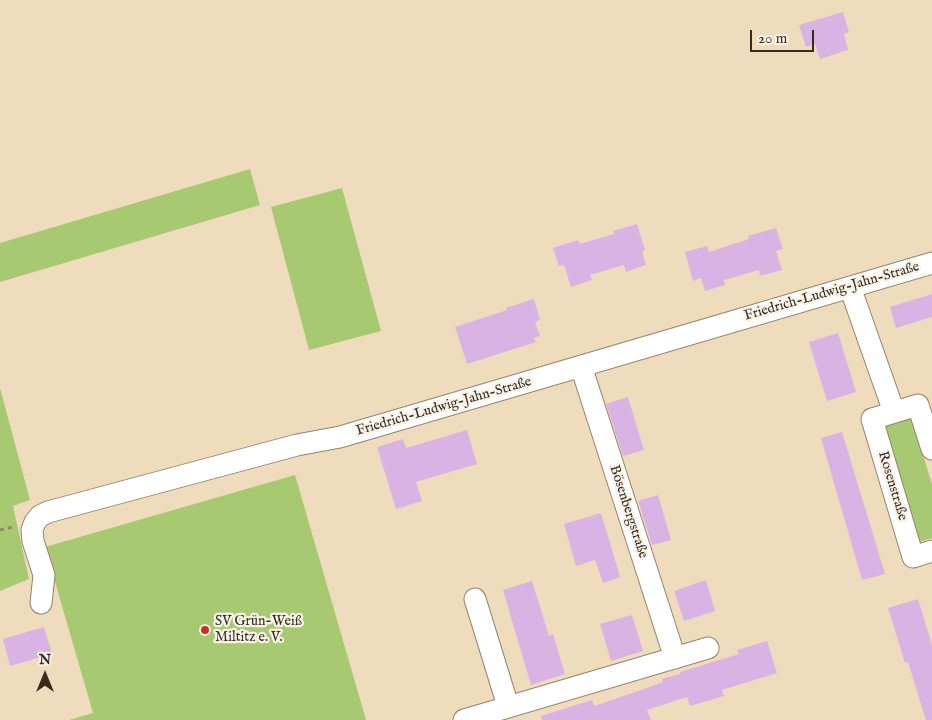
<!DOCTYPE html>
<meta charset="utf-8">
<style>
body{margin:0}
#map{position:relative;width:932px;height:720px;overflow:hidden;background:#efdcbc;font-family:"IM FELL English",serif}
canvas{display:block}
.north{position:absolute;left:20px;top:650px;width:50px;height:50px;-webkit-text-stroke:4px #f7f3e8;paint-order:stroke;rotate:0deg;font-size:14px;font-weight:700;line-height:20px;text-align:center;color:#3b2a1e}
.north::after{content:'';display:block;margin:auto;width:18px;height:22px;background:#3b2a1e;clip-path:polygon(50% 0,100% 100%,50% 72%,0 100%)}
.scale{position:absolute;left:750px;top:30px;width:64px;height:22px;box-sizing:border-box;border:2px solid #3b2a1e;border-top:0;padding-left:6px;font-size:15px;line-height:18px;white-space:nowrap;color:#3b2a1e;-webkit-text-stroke:4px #f7f3e8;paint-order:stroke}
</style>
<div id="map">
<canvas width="932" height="720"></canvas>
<div class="north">N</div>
<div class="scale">20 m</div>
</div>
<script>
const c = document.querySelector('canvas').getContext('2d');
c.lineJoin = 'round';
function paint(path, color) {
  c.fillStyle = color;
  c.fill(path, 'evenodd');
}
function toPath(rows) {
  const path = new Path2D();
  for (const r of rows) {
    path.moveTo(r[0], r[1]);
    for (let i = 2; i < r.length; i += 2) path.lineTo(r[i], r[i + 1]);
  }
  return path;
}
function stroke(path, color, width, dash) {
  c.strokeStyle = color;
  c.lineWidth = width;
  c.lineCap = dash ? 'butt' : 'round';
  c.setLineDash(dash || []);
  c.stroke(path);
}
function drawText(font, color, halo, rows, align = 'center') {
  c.font = font + ' "IM FELL English",serif';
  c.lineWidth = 4.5;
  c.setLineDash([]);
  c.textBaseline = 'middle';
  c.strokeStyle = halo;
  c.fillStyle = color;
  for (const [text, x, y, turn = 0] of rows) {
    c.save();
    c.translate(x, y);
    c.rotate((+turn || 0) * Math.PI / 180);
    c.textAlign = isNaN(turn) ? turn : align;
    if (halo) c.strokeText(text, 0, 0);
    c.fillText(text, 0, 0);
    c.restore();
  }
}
paint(toPath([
 [250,169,260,205,0,282,0,243],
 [342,188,381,331,309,350,271,207],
 [0,388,30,500,13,506,29,579,0,591],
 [911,417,932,484,932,538,919,542,884,426],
 [295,475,366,720,69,720,93,713,45,547]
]), '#a7c971');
paint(toPath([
 [843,12,849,32,844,34,848,50,820,59,815,44,806,47,799,25],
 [637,224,645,250,642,252,646,265,626,272,624,265,590,275,592,280,571,287,564,265,559,266,553,248,578,240,580,244,614,234,613,231],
 [776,228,783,249,776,251,782,270,760,276,759,270,724,280,725,285,705,291,701,278,693,281,685,252,707,246,709,252,749,239,748,236],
 [932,294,932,317,896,328,890,307],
 [534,299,540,320,535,322,540,336,534,338,536,342,467,364,455,327,507,310,506,308],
 [838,333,856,392,827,401,809,342],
 [628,397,644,450,623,456,606,404],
 [467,430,477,464,416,482,422,501,396,509,377,447,403,439,406,448],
 [842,432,885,574,862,580,821,438],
 [658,495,671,540,652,545,638,501],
 [601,513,620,577,603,583,595,560,576,566,564,524],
 [706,580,715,611,684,621,674,591],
 [532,581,549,636,553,634,565,674,531,685,503,590],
 [918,599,932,645,932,720,926,720,908,662,905,663,888,608],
 [632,615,643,651,611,661,600,624],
 [44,627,52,654,10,666,3,639],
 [767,641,777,673,722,690,724,696,690,706,687,697,647,710,651,720,542,720,541,716,592,700,594,706,641,690,663,682,662,679,680,674,680,672,739,654,737,650]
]), '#d9b3e4');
const minor = toPath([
 [850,287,894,412],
 [581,366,675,658],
 [932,449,918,405,872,419,913,557,932,551],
 [475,599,508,706],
 [41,603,44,575,33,541,32,530,35,522,40,516,48,512,297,445,340,437,932,263],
 [464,720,708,648]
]);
stroke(minor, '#95836d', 23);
stroke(toPath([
 [0,530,13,527]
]), '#95836d', 3, [4, 4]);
stroke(minor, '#fff', 21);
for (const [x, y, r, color] of [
 [205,630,5,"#c8321e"]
]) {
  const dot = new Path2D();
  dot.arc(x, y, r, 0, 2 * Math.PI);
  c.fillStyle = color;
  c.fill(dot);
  stroke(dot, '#f7f3e8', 2);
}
drawText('14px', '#3b2a1e', '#f7f3e8', [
 ["Friedrich-Ludwig-Jahn-Straße",832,292,-16],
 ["Friedrich-Ludwig-Jahn-Straße",444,407,-16],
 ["Rosenstraße",892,486,73],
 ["Bösenbergstraße",628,512,72]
]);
drawText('14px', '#3b2a1e', '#f7f3e8', [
 ["SV Grün-Weiß",215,622],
 ["Miltitz e. V.",215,638]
], 'left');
</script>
